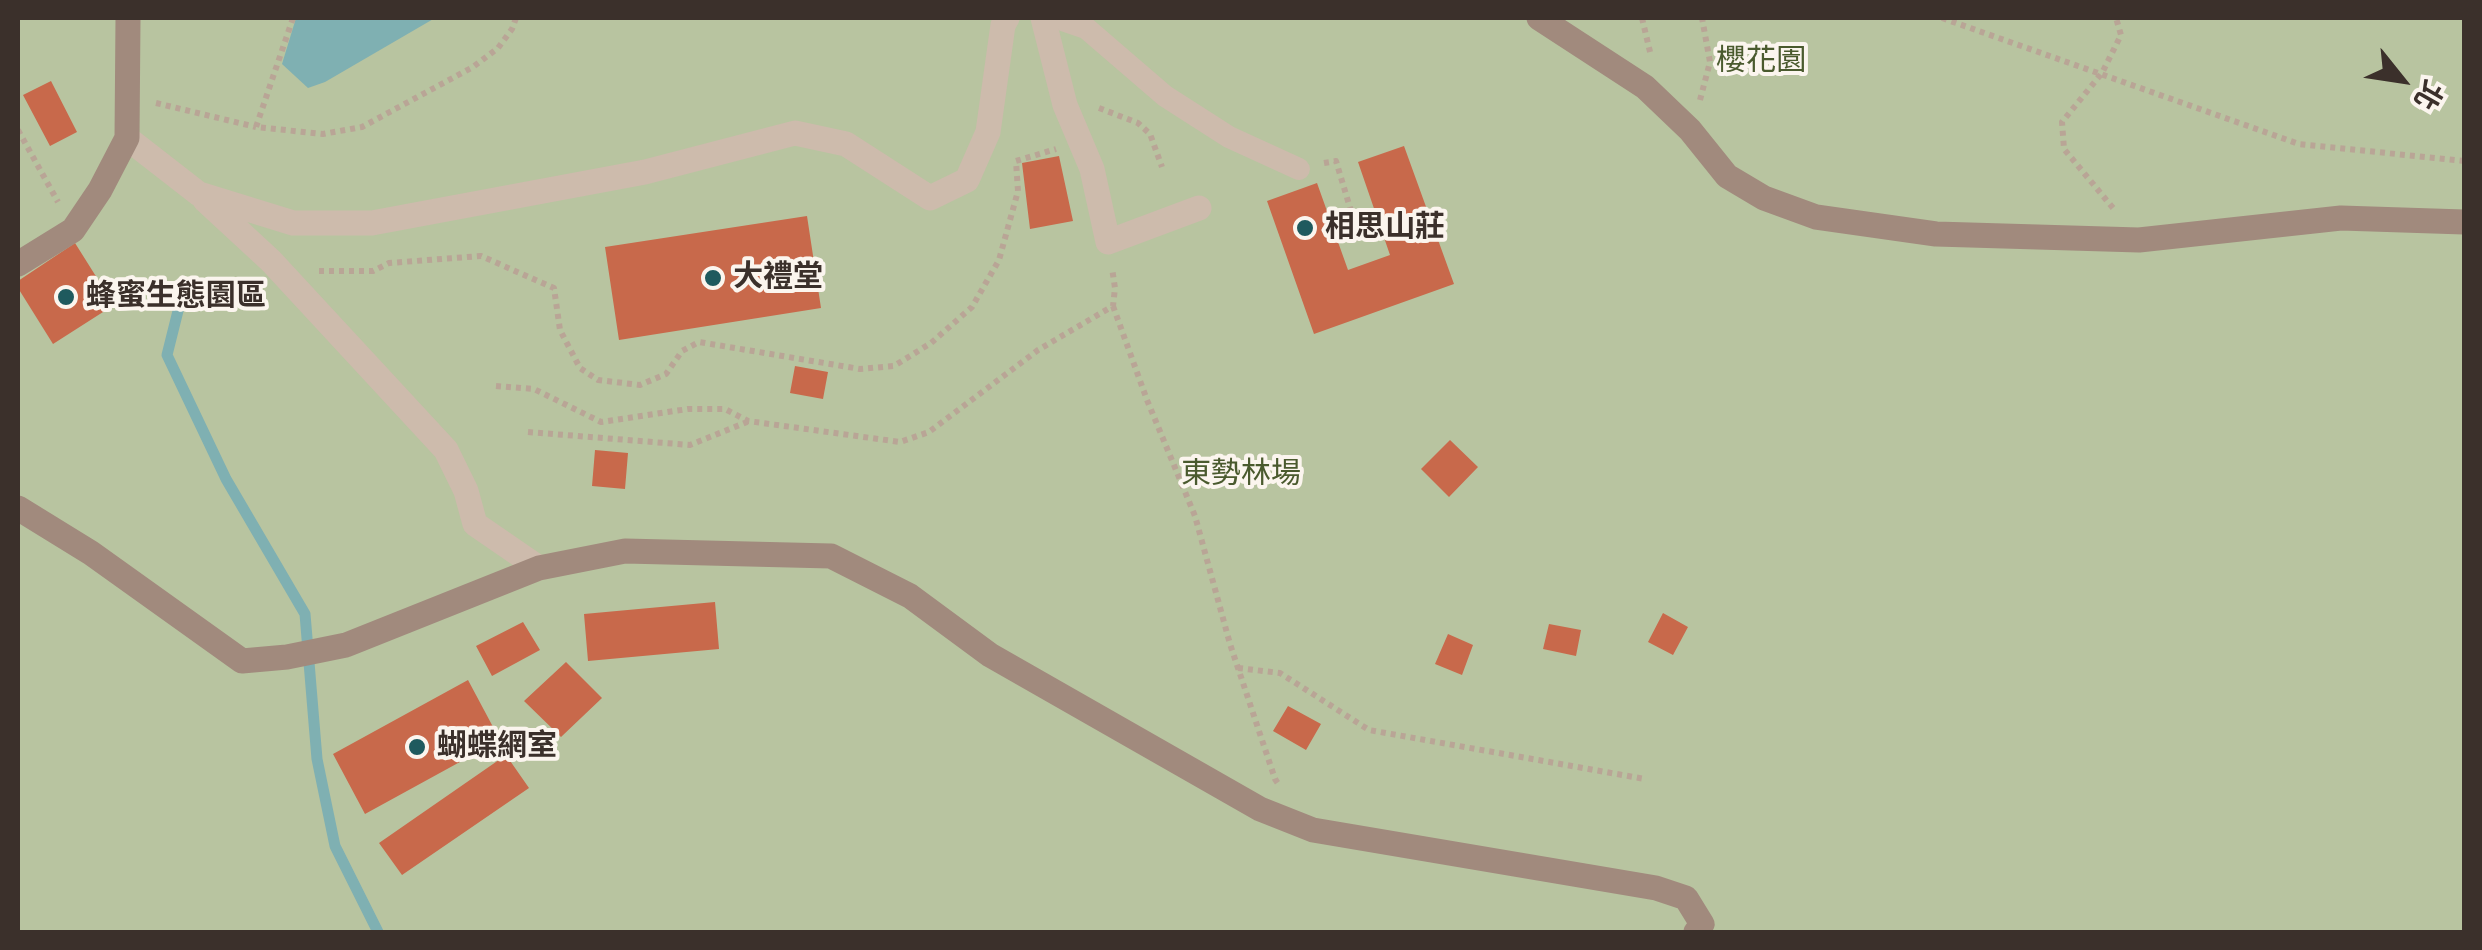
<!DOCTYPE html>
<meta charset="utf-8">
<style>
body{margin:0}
#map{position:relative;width:2482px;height:950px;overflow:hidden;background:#f4ebe1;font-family:Arial,"Noto Sans TC",sans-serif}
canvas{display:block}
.frame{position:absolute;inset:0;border:20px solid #3b302b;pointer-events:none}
.north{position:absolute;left:2352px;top:30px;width:100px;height:100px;-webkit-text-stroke:8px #fbf5ee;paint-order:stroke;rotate:120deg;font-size:28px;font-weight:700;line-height:40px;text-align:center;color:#3b302b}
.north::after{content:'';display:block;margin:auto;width:35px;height:45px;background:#3b302b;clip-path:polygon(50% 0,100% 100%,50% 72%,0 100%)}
</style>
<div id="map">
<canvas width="2482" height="950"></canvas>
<div class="frame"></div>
<div class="north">北</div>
</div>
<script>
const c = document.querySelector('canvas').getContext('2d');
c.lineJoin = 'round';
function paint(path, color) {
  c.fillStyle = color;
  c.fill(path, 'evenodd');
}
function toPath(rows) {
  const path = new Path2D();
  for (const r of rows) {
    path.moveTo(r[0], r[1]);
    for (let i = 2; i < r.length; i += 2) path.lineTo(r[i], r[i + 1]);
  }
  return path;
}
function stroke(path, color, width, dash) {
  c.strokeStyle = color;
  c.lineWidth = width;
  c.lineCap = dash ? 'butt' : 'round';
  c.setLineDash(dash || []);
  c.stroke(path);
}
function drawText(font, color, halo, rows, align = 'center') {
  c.font = font + ' Arial,"Noto Sans TC",sans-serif';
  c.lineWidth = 8;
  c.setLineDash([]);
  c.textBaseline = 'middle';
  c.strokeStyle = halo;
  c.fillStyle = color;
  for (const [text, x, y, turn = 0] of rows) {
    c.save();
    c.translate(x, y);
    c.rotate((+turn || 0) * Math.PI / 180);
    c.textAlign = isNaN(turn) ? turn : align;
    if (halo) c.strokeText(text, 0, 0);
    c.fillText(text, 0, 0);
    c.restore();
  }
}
paint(toPath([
 [18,18,2464,18,2464,932,18,932]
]), '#b8c4a0');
paint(toPath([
 [296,18,435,18,325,82,308,88,282,64]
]), '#7fb0b2');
stroke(toPath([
 [184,287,167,355,226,479,305,614,317,759,335,846,378,932]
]), '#7fb0b2', 11);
paint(toPath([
 [51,81,77,132,50,146,23,95],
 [1404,146,1454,284,1314,334,1267,201,1317,183,1348,270,1390,255,1358,162],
 [1059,156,1073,221,1030,229,1022,163],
 [807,216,821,308,619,340,605,247],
 [75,243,114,305,53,344,18,288,18,281],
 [795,366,828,372,823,399,790,393],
 [1450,440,1478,467,1449,497,1421,469],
 [595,450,628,453,625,489,592,486],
 [715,602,719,649,588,661,584,614],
 [1663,613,1688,627,1673,655,1648,642],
 [523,622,540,650,492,676,476,646],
 [1549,624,1581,630,1576,656,1543,649],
 [1448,634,1473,645,1462,675,1435,664],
 [566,662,602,698,561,737,524,701],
 [468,680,500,740,365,814,333,754],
 [1288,706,1321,724,1306,750,1273,731],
 [506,755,529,788,402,875,379,843]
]), '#c8694b');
stroke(toPath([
 [293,18,256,127,323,134,362,127,473,67,498,48,512,29,516,18],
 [1642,18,1651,56],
 [1942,18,2299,144,2464,161],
 [1700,100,1710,62,1702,18],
 [156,103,256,127],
 [1099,108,1138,123,1150,134,1162,167],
 [18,130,58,202],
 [1324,163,1336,161,1360,241],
 [2113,208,2064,149,2062,122,2102,73,2121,35,2116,18],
 [319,271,373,271,389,263,481,256,554,288,560,330,580,368,598,380,640,385,666,374,682,351,699,342,860,369,894,366,931,343,972,307,999,260,1018,191,1016,161,1056,149],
 [1113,306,1147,400,1195,516,1230,644,1275,779,1279,785],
 [496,386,534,389,601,422,688,409,725,409,748,421,900,442,929,432,1038,350,1113,306,1115,288,1112,268],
 [528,432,690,445,747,422],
 [1238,668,1280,673,1369,730,1645,779]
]), '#b9a596', 6, [5, 5]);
stroke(toPath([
 [1057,18,1086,28,1165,96,1229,137,1299,169]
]), '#cdbbac', 22);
stroke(toPath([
 [1043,18,1065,105,1092,169,1108,242,1199,208],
 [127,138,199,194,293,223,372,223,645,172,795,133,846,144,930,198,967,180,988,132,1003,25,1007,18],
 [205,200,271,261,446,450,466,491,475,524,539,568]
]), '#cdbbac', 25);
stroke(toPath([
 [1539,18,1645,87,1690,130,1727,176,1764,198,1816,217,1936,234,2139,240,2341,218,2464,222],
 [18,264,73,230,100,190,127,138,128,18],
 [18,508,91,553,242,661,287,657,346,645,539,568,625,551,831,556,910,596,990,655,1260,809,1313,830,1656,888,1686,898,1702,924,1696,932]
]), '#a18a7d', 25);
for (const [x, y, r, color] of [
 [1305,228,10,"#1f5a5e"],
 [713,278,10,"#1f5a5e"],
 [66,297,10,"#1f5a5e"],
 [417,747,10,"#1f5a5e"]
]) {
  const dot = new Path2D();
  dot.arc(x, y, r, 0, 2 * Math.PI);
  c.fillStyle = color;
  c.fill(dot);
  stroke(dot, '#fbf5ee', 4);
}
drawText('30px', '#4a5a2e', '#fbf5ee', [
 ["櫻花園",1761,62],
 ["東勢林場",1241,475]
]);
drawText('bold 30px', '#3b302b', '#fbf5ee', [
 ["相思山莊",1325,228],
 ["大禮堂",733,278],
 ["蜂蜜生態園區",86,297],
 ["蝴蝶網室",437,747]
], 'left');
</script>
